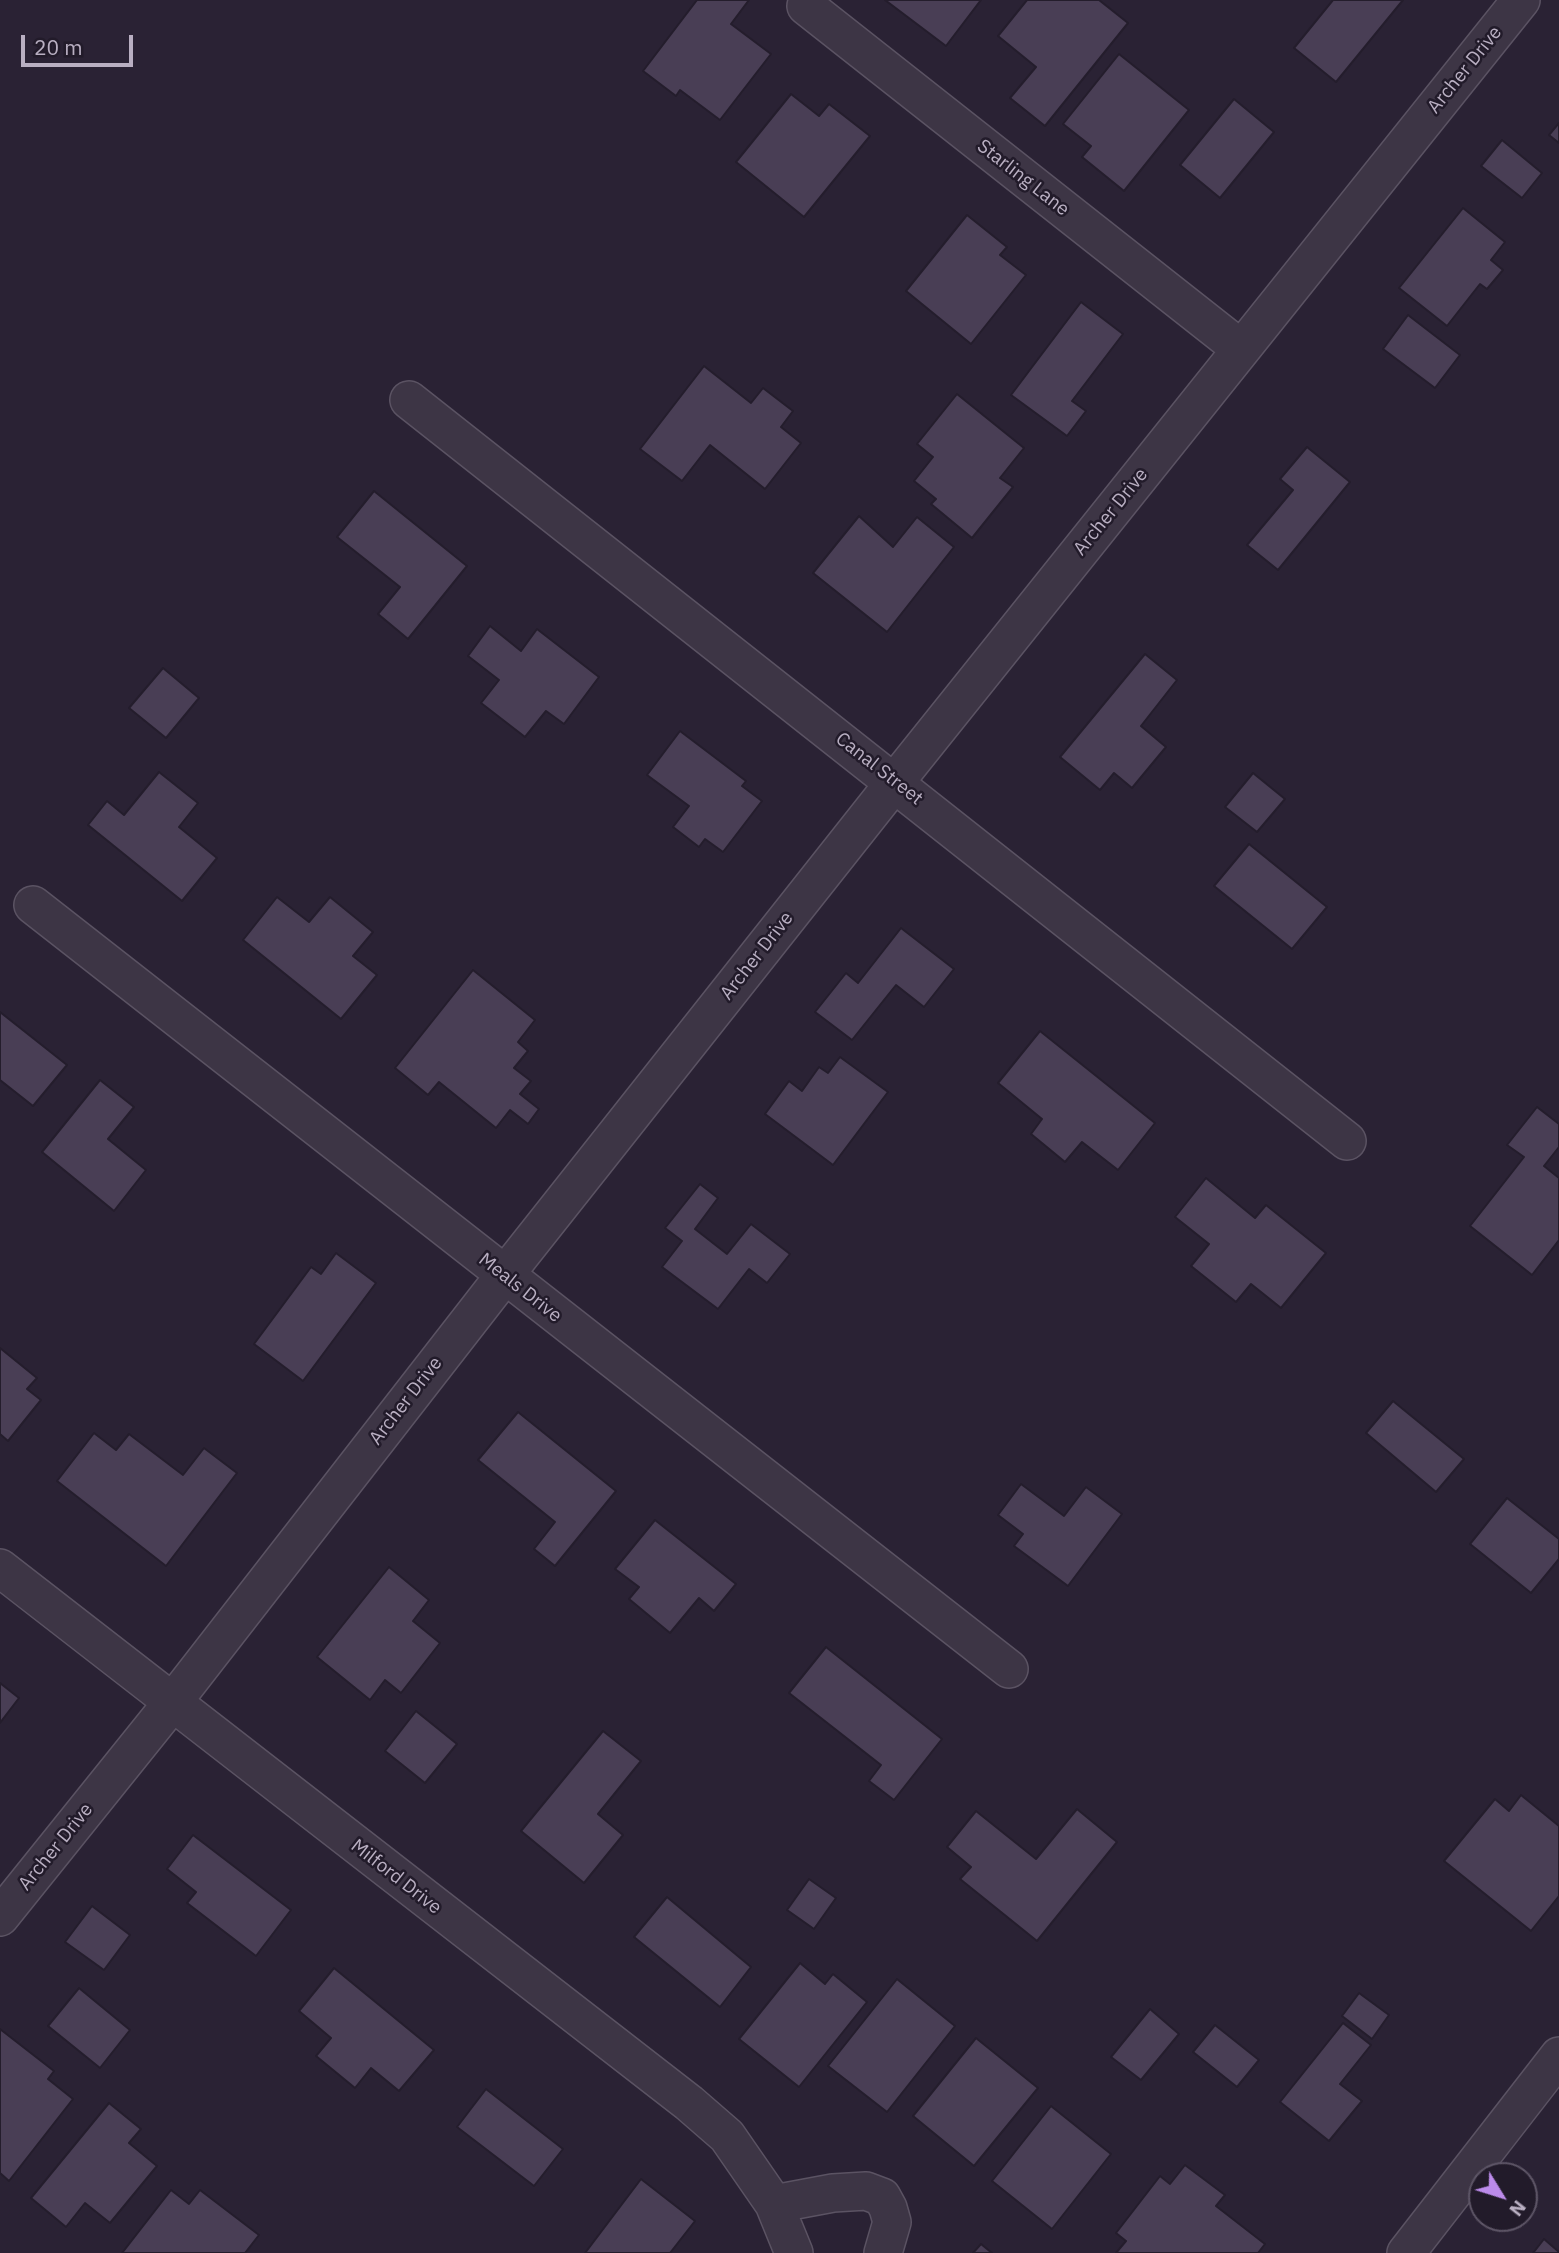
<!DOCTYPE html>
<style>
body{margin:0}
#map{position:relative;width:1559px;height:2253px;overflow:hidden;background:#2a2234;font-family:"IBM Plex Sans",sans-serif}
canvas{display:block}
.north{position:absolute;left:1468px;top:2162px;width:70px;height:70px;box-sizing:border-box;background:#221b2a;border:2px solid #5e5667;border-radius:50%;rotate:128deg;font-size:19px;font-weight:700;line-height:28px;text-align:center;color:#b9afc2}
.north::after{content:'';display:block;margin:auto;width:24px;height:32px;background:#bc8beb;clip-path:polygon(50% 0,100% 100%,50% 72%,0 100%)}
.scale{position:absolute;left:21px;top:35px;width:112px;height:32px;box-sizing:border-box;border:4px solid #b9afc2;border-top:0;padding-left:9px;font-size:21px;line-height:24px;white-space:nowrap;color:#b9afc2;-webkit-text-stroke:5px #221b2a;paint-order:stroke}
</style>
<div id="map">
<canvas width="1559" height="2253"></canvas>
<div class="north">N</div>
<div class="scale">20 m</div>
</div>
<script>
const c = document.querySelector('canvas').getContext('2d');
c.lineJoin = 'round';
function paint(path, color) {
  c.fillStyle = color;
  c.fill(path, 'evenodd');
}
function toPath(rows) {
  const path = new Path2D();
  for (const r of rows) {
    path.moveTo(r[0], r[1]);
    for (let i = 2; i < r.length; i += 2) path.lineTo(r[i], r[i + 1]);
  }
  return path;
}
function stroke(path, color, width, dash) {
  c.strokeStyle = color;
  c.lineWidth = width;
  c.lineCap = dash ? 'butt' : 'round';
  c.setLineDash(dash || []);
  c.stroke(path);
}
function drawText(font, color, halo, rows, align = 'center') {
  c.font = font + ' "IBM Plex Sans",sans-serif';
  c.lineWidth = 5;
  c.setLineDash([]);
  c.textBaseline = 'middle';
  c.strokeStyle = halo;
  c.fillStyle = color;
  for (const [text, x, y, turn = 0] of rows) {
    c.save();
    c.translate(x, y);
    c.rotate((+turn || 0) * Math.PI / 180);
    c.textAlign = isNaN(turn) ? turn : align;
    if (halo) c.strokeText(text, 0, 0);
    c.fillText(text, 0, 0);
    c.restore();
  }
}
const building = toPath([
 [697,0,749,0,731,24,771,54,720,120,680,90,676,96,643,71,697,0],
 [885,0,981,0,946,46,885,0],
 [1027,0,1099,0,1128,23,1045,126,1010,98,1036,67,998,36,1027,0],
 [1333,0,1403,0,1336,82,1294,48,1333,0],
 [1119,54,1189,110,1124,191,1082,157,1091,146,1063,124,1119,54],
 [791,94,819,116,829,104,870,136,804,217,736,162,791,94],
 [1234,99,1274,132,1220,198,1180,165,1234,99],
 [1559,123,1559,143,1549,135,1559,123],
 [1502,140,1542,173,1522,198,1481,166,1502,140],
 [1463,208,1505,242,1491,260,1503,270,1487,289,1480,284,1447,326,1399,288,1463,208],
 [967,215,1007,247,1000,255,1026,275,971,344,906,291,967,215],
 [1081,302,1123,334,1072,401,1086,411,1067,436,1011,395,1081,302],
 [1408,315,1460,355,1435,388,1383,349,1408,315],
 [704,366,751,403,763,388,793,411,781,427,801,443,765,489,710,445,682,481,640,449,704,366],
 [957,394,1024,448,1000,478,1013,487,972,538,931,504,936,499,914,481,933,457,917,444,957,394],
 [1307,447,1350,482,1278,570,1247,545,1293,490,1280,479,1307,447],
 [374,491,467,566,408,639,378,614,400,587,337,537,374,491],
 [859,516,893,547,917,517,954,547,887,632,813,573,859,516],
 [490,626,521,651,537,629,599,677,564,724,546,711,525,737,481,703,499,680,468,656,490,626],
 [1145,654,1177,680,1141,726,1166,747,1132,788,1114,773,1100,790,1060,757,1145,654],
 [163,668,199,698,166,738,129,708,163,668],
 [680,731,746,781,742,786,762,801,723,852,705,839,699,847,673,827,689,806,647,775,680,731],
 [159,772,198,803,179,827,217,858,182,901,88,825,107,801,124,815,159,772],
 [1253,773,1285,799,1257,832,1225,807,1253,773],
 [1249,844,1327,907,1292,949,1214,886,1249,844],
 [277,897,309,922,330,897,373,932,353,956,377,975,341,1019,243,940,277,897],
 [901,928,954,969,924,1007,896,985,852,1040,815,1012,846,973,858,983,901,928],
 [473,970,535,1020,518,1042,528,1051,514,1068,531,1081,520,1094,539,1109,528,1124,510,1110,496,1128,439,1082,428,1095,395,1068,473,970],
 [0,1012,67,1065,33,1106,0,1080,0,1012],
 [1040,1031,1155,1123,1118,1170,1082,1142,1065,1162,1031,1134,1042,1119,998,1083,1040,1031],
 [840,1057,888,1092,833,1165,765,1114,789,1081,802,1091,819,1067,828,1073,840,1057],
 [100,1080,134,1107,108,1139,146,1170,114,1211,42,1152,100,1080],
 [1537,1107,1559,1124,1559,1147,1544,1166,1559,1178,1559,1240,1532,1275,1470,1226,1524,1157,1507,1145,1537,1107],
 [1206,1178,1255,1218,1266,1205,1326,1253,1281,1308,1251,1284,1236,1302,1191,1266,1209,1244,1175,1217,1206,1178],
 [700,1184,718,1198,695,1229,727,1254,751,1224,790,1254,767,1283,749,1269,718,1309,662,1267,682,1241,665,1228,700,1184],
 [336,1253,376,1283,303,1381,254,1344,311,1267,321,1274,336,1253],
 [0,1348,37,1378,27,1389,41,1400,8,1441,0,1434,0,1348],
 [1393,1401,1464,1459,1436,1492,1366,1433,1393,1401],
 [518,1412,616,1491,555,1566,534,1549,555,1522,478,1460,518,1412],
 [94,1433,116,1450,129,1434,183,1475,204,1448,237,1473,166,1566,57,1481,94,1433],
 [1021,1484,1064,1516,1086,1487,1122,1514,1068,1586,1014,1546,1023,1534,998,1515,1021,1484],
 [1507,1498,1559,1539,1559,1559,1531,1593,1470,1544,1507,1498],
 [655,1520,736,1584,714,1611,699,1598,670,1633,629,1599,639,1587,615,1569,655,1520],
 [389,1567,429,1600,413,1621,440,1643,401,1693,385,1680,370,1700,317,1657,389,1567],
 [826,1647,942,1739,894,1800,869,1781,881,1765,789,1693,826,1647],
 [0,1683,19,1698,0,1723,0,1683],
 [416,1711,457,1744,425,1783,385,1751,416,1711],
 [603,1731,641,1761,598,1814,623,1835,584,1883,521,1831,603,1731],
 [1521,1795,1559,1826,1559,1896,1531,1931,1444,1861,1495,1799,1509,1811,1521,1795],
 [1077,1809,1117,1842,1037,1941,960,1879,971,1867,947,1847,976,1811,1036,1859,1077,1809],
 [193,1835,291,1910,256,1956,187,1903,196,1892,167,1869,193,1835],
 [809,1879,836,1898,814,1929,787,1910,809,1879],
 [667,1897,751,1967,720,2007,634,1937,667,1897],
 [92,1906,130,1935,104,1970,65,1942,92,1906],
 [800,1963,825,1984,833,1974,867,2002,799,2087,739,2039,800,1963],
 [334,1968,434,2050,399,2091,371,2068,355,2088,316,2056,331,2038,299,2011,334,1968],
 [897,1979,955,2026,887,2112,828,2066,897,1979],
 [79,1988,130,2030,100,2068,48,2026,79,1988],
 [1359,1993,1389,2015,1372,2039,1342,2016,1359,1993],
 [1150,2009,1179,2034,1141,2080,1111,2057,1150,2009],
 [1343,2023,1371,2045,1340,2084,1362,2101,1329,2141,1280,2102,1343,2023],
 [1215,2025,1259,2060,1237,2087,1193,2052,1215,2025],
 [0,2029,54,2071,48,2079,73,2099,9,2181,0,2173,0,2029],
 [976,2038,1038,2088,974,2166,913,2116,976,2038],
 [486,2089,563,2149,534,2186,457,2127,486,2089],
 [109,2103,141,2129,129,2143,157,2166,110,2223,85,2203,66,2227,31,2198,109,2103],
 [1051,2106,1111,2154,1052,2229,992,2181,1051,2106],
 [1185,2165,1225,2195,1216,2206,1265,2244,1258,2253,1116,2253,1126,2241,1116,2233,1160,2176,1170,2184,1185,2165],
 [641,2179,695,2221,670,2253,585,2253,641,2179],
 [171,2190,189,2204,200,2190,259,2235,245,2253,122,2253,171,2190],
 [1544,2239,1559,2252,1559,2253,1533,2253,1544,2239],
 [981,2244,992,2253,973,2253,981,2244]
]);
paint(building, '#493e55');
stroke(building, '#241d2c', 2);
const minor = toPath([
 [806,6,1241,349],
 [409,400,1347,1141],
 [33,905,1009,1669],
 [0,1568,689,2103,727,2136,774,2204,833,2193,866,2191,882,2197,888,2208,892,2222,883,2253],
 [0,1917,172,1703,504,1276,895,782,1521,0],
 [774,2204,794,2253],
 [1406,2253,1559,2056]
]);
stroke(minor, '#5b5363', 40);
stroke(minor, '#3d3545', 37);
drawText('19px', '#b9afc2', '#221b2a', [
 ["Archer Drive",1465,70,-51],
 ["Starling Lane",1023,178,38],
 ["Archer Drive",1111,512,-51],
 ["Canal Street",879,769,38],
 ["Archer Drive",757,956,-52],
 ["Meals Drive",520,1288,38],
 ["Archer Drive",406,1401,-52],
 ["Archer Drive",56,1847,-51],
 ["Milford Drive",396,1877,38]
]);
</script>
